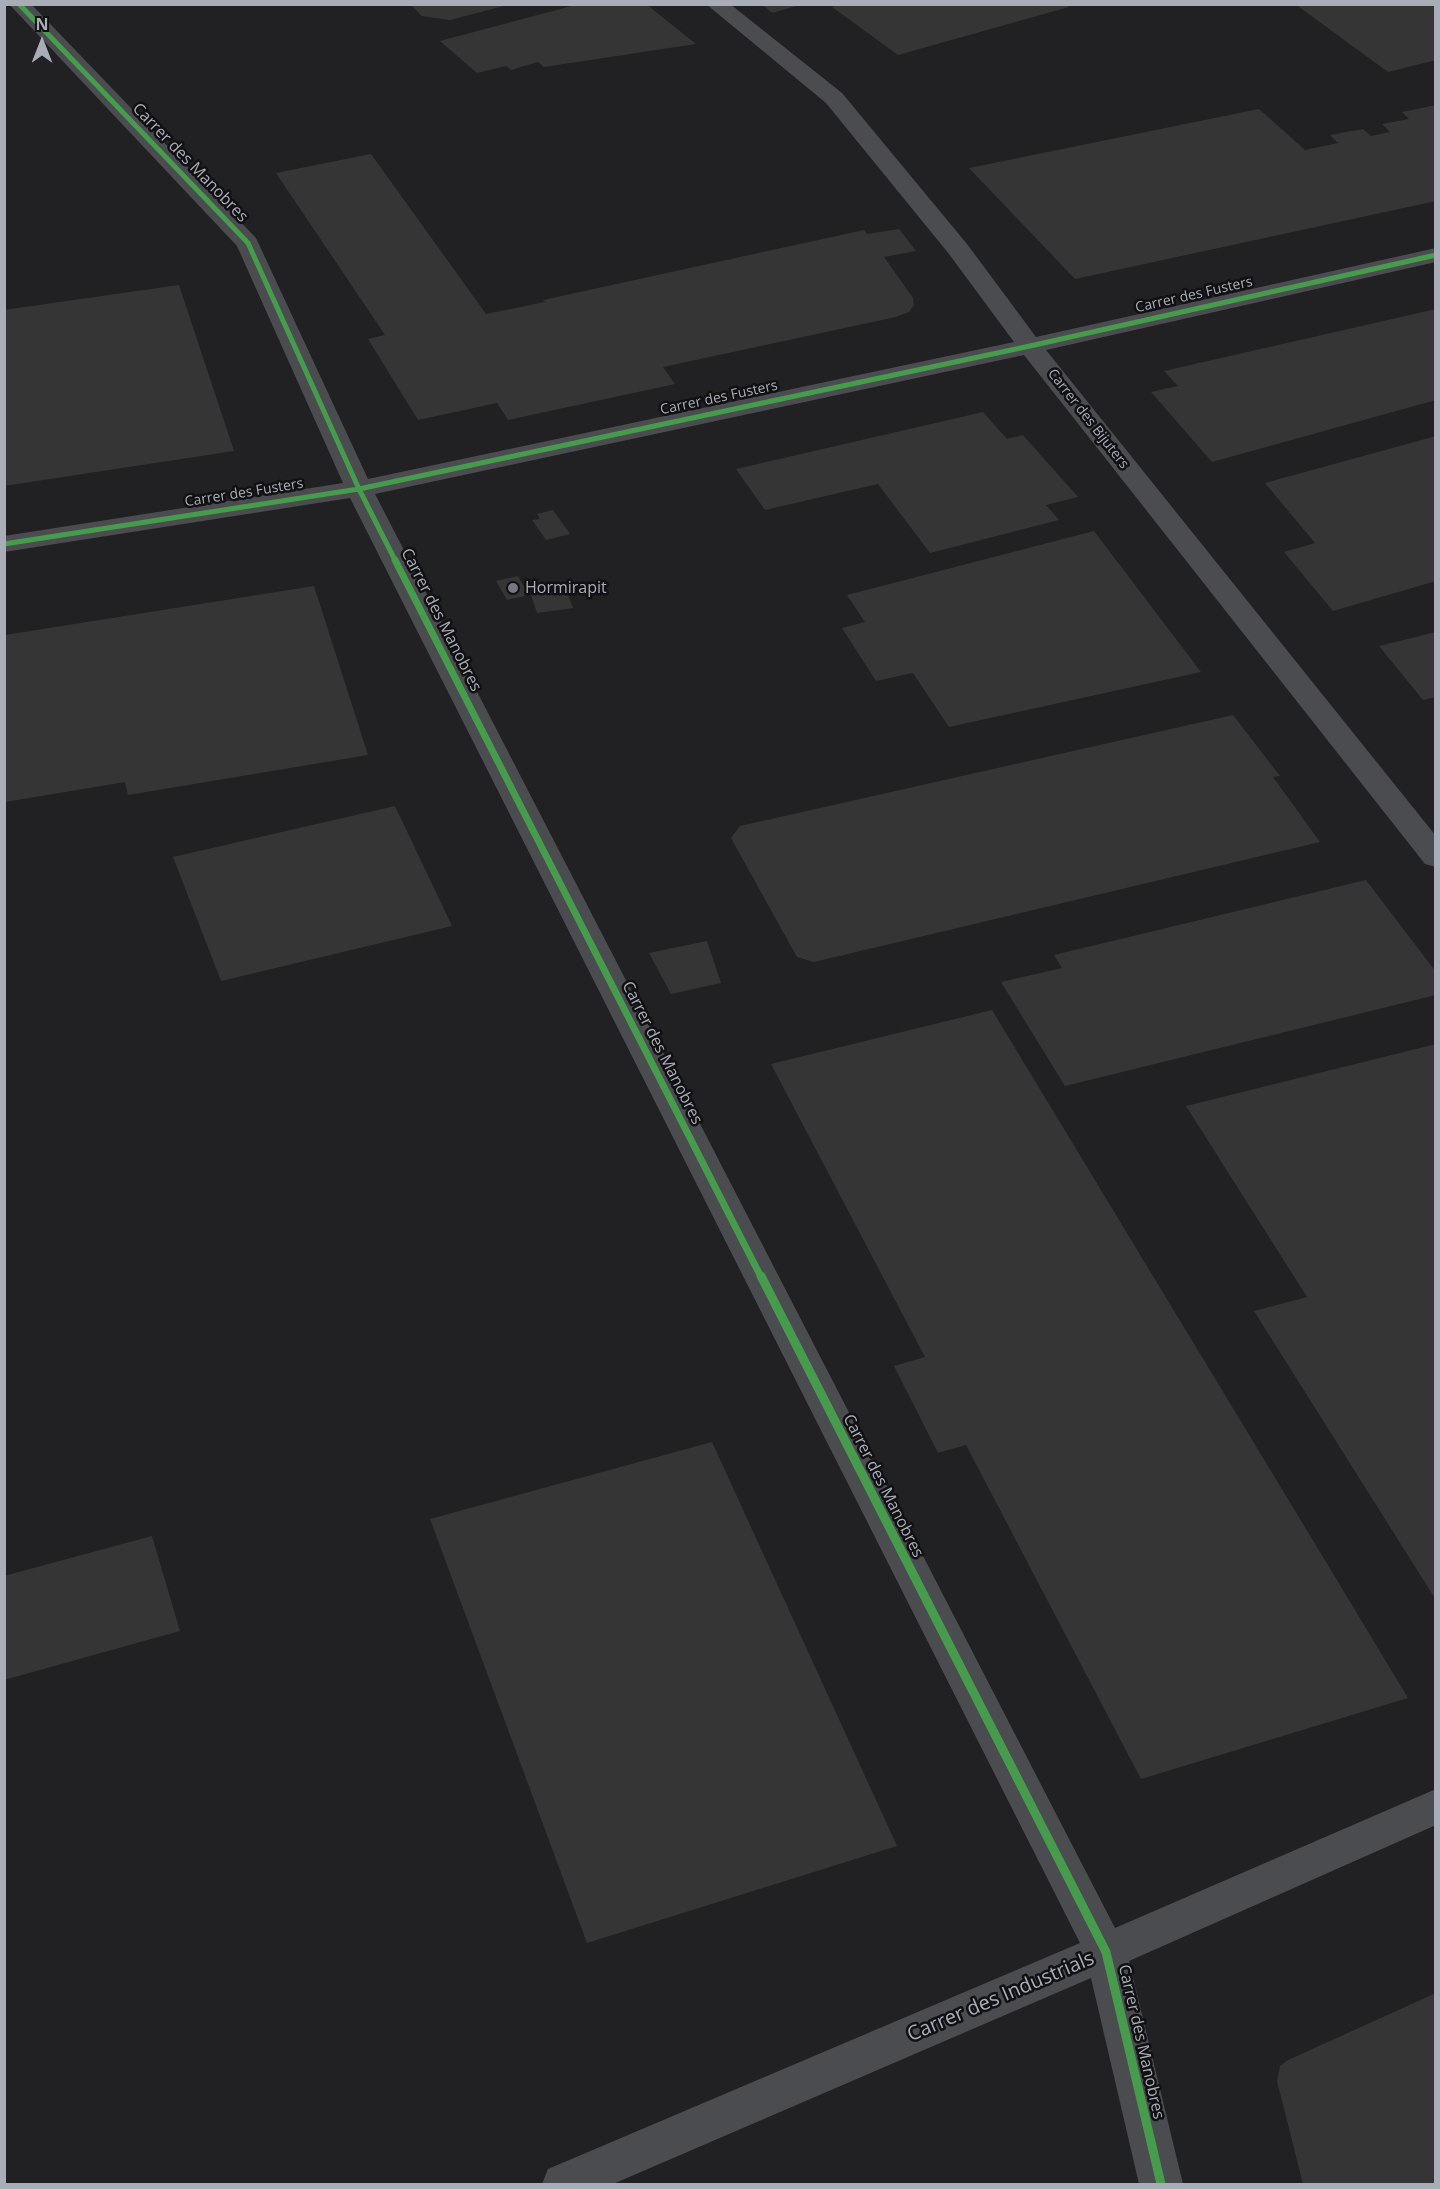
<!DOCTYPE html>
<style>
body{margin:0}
#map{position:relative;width:1440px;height:2189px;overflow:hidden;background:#171717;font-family:"Open Sans",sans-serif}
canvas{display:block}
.frame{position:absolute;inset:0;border:6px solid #a8adb8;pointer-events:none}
.north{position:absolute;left:12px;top:12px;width:60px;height:60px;-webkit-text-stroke:4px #111113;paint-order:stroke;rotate:0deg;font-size:16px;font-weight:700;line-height:24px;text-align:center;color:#a8adb8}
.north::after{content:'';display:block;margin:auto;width:21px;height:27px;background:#a8adb8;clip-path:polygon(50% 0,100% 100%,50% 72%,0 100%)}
</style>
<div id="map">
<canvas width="1440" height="2189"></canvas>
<div class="frame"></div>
<div class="north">N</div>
</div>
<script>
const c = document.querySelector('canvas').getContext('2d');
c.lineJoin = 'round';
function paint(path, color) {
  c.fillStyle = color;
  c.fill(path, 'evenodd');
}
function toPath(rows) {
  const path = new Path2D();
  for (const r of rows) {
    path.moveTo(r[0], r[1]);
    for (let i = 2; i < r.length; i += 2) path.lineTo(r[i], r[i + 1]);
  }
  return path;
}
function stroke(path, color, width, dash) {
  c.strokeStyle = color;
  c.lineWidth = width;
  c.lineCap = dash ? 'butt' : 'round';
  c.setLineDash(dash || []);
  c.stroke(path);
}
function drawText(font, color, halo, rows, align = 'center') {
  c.font = font + ' "Open Sans",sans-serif';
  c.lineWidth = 5;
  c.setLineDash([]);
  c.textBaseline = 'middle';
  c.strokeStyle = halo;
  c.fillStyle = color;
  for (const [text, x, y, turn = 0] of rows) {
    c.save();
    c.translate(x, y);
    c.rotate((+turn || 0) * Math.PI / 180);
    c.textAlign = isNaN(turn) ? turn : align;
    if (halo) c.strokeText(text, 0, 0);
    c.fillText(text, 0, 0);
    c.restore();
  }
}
paint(toPath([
 [5,5,1435,5,1435,2184,5,2184]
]), '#212123');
paint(toPath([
 [410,4,508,4,508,5,450,20,422,16],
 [579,4,646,4,696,44,544,67,538,62,511,70,506,66,477,73,440,41],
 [762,4,800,4,800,5,772,13],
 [840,4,1066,4,1069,7,898,55,832,7],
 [1295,4,1436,4,1436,60,1388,72],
 [1436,105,1436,201,1075,279,969,168,1259,109,1305,150,1338,143,1330,135,1363,129,1371,136,1390,132,1382,124,1409,119,1402,112],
 [371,154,486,314,545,302,543,300,864,230,867,234,899,229,916,251,884,257,913,298,914,305,909,312,896,317,663,367,675,384,508,420,497,403,418,420,368,339,385,335,276,173],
 [179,285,234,451,4,486,4,310],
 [1436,309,1436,400,1212,462,1151,392,1178,386,1164,371],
 [983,412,1007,439,1023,435,1078,497,1046,505,1059,520,930,553,878,484,765,510,736,469],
 [1436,436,1436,581,1333,611,1284,552,1315,543,1265,483],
 [553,510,570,534,546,540,532,520,540,519,537,514],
 [1094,531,1201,672,949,727,913,673,876,681,842,628,865,622,847,595],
 [518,576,529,595,507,600,496,581],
 [314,586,368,755,128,795,125,782,5,802,5,635],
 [566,589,573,608,537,613,531,595],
 [1436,632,1436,697,1423,700,1379,646],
 [1233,715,1280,776,1273,777,1320,842,814,962,797,957,731,838,740,826],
 [395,806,452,926,221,981,173,857],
 [1366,880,1436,972,1436,995,1065,1086,1001,982,1062,968,1054,955],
 [707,941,721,983,671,994,649,953],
 [992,1010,1323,1557,1408,1698,1141,1779,966,1445,938,1453,894,1366,925,1357,771,1064],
 [1436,1044,1436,1600,1254,1311,1307,1297,1186,1106],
 [712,1442,897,1846,587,1943,430,1519],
 [152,1536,180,1631,4,1680,4,1576],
 [1436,1993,1436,2184,1303,2184,1277,2081,1280,2066,1288,2060]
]), '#353536');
paint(toPath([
 [9,4,31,4,256,238,368,479,1014,342,949,254,826,103,706,4,730,4,842,93,967,244,1036,337,1436,248,1436,262,1046,350,1436,836,1436,867,1425,864,1024,355,375,494,1115,1928,1436,1789,1436,1825,1129,1961,1183,2184,1139,2184,1091,1978,613,2184,542,2184,548,2169,1080,1943,350,498,4,552,4,536,343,483,237,246,9,4]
]), '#4b4c50');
stroke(toPath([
 [19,4,248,243,359,489,396,562],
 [4,544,359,489,1030,346,1436,255]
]), '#469c4c', 5);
stroke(toPath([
 [395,560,761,1277]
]), '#469c4c', 7);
stroke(toPath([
 [761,1276,1106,1952,1161,2184]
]), '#469c4c', 9);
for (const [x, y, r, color] of [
 [513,588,6,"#757880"]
]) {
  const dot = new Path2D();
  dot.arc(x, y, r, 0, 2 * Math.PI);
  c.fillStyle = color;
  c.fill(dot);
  stroke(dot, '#111113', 2);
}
drawText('14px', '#a8adb8', '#111113', [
 ["Carrer des Fusters",1194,295,-13],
 ["Carrer des Fusters",719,398,-12],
 ["Carrer des Bijuters",1088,419,52],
 ["Carrer des Fusters",244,493,-9]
]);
drawText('16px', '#a8adb8', '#111113', [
 ["Carrer des Manobres",190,163,46],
 ["Carrer des Manobres",441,620,63],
 ["Carrer des Manobres",662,1053,63],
 ["Carrer des Manobres",883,1486,63],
 ["Carrer des Manobres",1141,2042,77]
]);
drawText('16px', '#a8adb8', '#111113', [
 ["Hormirapit",525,588]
], 'left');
drawText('20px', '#a8adb8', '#111113', [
 ["Carrer des Industrials",1001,1997,-23]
]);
</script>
